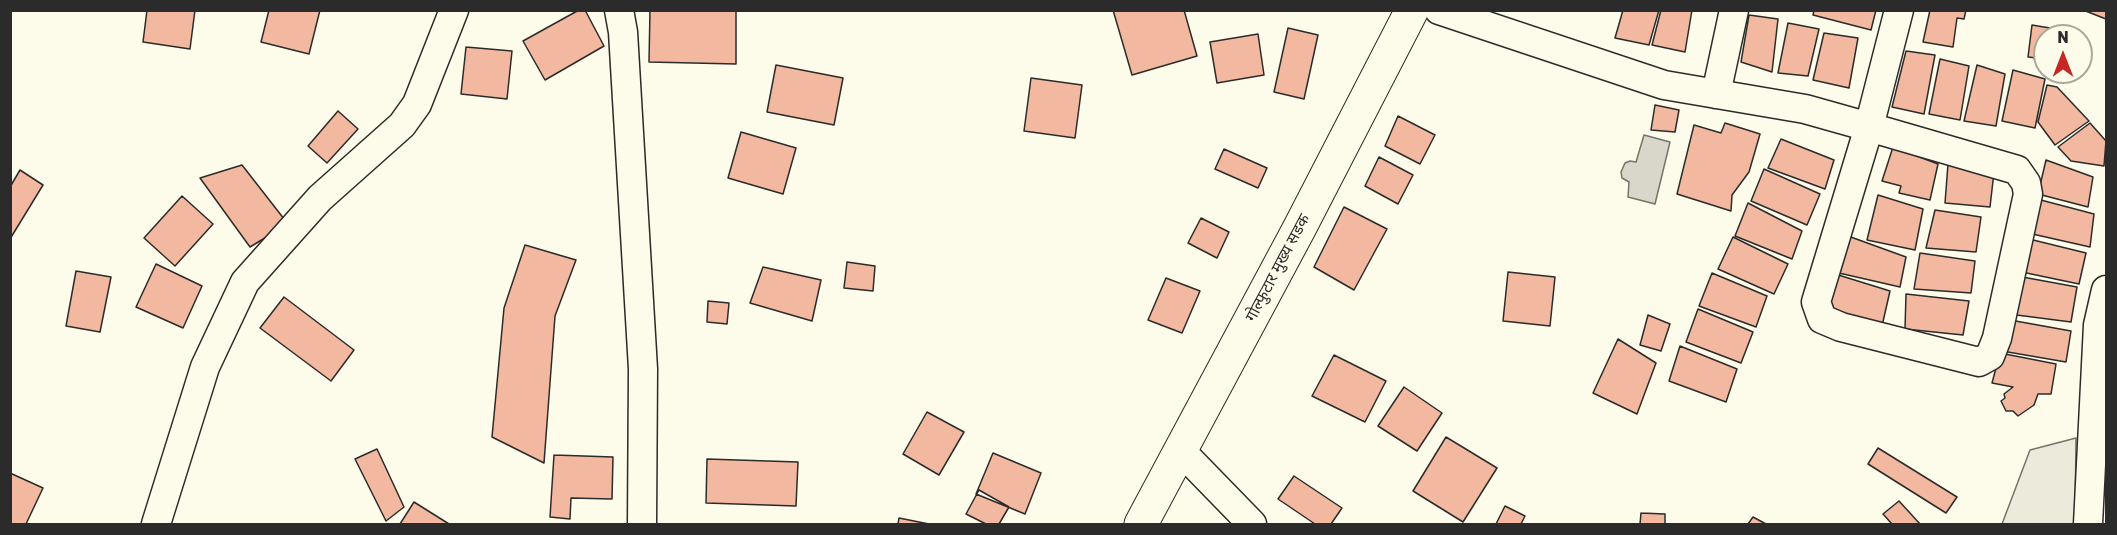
<!DOCTYPE html>
<meta charset="utf-8">
<style>
body{margin:0}
#map{position:relative;width:2117px;height:535px;overflow:hidden;background:#fdfbea;font-family:Rubik,sans-serif}
canvas{display:block}
.frame{position:absolute;inset:0;border:12px solid #2b2b2b;pointer-events:none}
.north{position:absolute;left:2033px;top:24px;width:60px;height:60px;box-sizing:border-box;background:#fdfbea;border:2px solid #a9a89e;border-radius:50%;rotate:0deg;font-size:16px;font-weight:700;line-height:24px;text-align:center;color:#2b2b2b}
.north::after{content:'';display:block;margin:auto;width:21px;height:27px;background:#c62828;clip-path:polygon(50% 0,100% 100%,50% 72%,0 100%)}
</style>
<div id="map">
<canvas width="2117" height="535"></canvas>
<div class="frame"></div>
<div class="north">N</div>
</div>
<script>
const c = document.querySelector('canvas').getContext('2d');
c.lineJoin = 'round';
function paint(path, color) {
  c.fillStyle = color;
  c.fill(path, 'evenodd');
}
function toPath(rows) {
  const path = new Path2D();
  for (const r of rows) {
    path.moveTo(r[0], r[1]);
    for (let i = 2; i < r.length; i += 2) path.lineTo(r[i], r[i + 1]);
  }
  return path;
}
function stroke(path, color, width, dash) {
  c.strokeStyle = color;
  c.lineWidth = width;
  c.lineCap = dash ? 'butt' : 'round';
  c.setLineDash(dash || []);
  c.stroke(path);
}
function drawText(font, color, halo, rows, align = 'center') {
  c.font = font + ' Rubik,"Noto Sans Devanagari",sans-serif';
  c.lineWidth = 4.5;
  c.setLineDash([]);
  c.textBaseline = 'middle';
  c.strokeStyle = halo;
  c.fillStyle = color;
  for (const [text, x, y, turn = 0] of rows) {
    c.save();
    c.translate(x, y);
    c.rotate((+turn || 0) * Math.PI / 180);
    c.textAlign = isNaN(turn) ? turn : align;
    if (halo) c.strokeText(text, 0, 0);
    c.fillText(text, 0, 0);
    c.restore();
  }
}
const green = toPath([
 [2076,438,2075,524,2002,524,2030,450,2076,438]
]);
paint(green, '#ecebdb');
stroke(green, '#74746e', 1.5);
const water = toPath([
 [1644,135,1670,142,1655,204,1628,197,1629,182,1622,178,1621,172,1625,163,1630,161,1636,162,1644,135]
]);
paint(water, '#d8d7c9');
stroke(water, '#74746e', 1.5);
const building = toPath([
 [147,10,195,10,190,49,143,42,147,10],
 [269,10,320,10,309,54,261,42,269,10],
 [579,10,585,10,604,46,545,80,523,41,579,10],
 [650,10,736,10,736,64,649,62,650,10],
 [1113,10,1184,10,1197,56,1132,75,1113,10],
 [1623,10,1659,10,1649,45,1615,38,1623,10],
 [1661,10,1692,10,1685,52,1652,45,1661,10],
 [1814,10,1876,10,1871,30,1813,15,1814,10],
 [1930,10,1966,10,1964,19,1957,18,1953,47,1923,42,1930,10],
 [2083,10,2106,10,2106,19,2083,10],
 [1749,15,1778,19,1772,72,1741,62,1749,15],
 [1788,23,1819,29,1808,76,1778,73,1788,23],
 [2032,25,2050,28,2049,36,2045,36,2045,59,2028,57,2032,25],
 [1288,28,1318,35,1304,99,1274,92,1288,28],
 [1824,33,1858,38,1849,88,1813,80,1824,33],
 [1258,34,1264,75,1217,83,1210,42,1258,34],
 [466,47,512,51,507,99,461,94,466,47],
 [1906,51,1935,55,1924,114,1892,107,1906,51],
 [1940,59,1969,66,1960,120,1929,114,1940,59],
 [776,65,843,78,834,125,767,112,776,65],
 [1977,65,2005,74,1996,126,1964,121,1977,65],
 [2013,70,2045,79,2035,128,2002,121,2013,70],
 [1031,78,1082,85,1075,138,1024,131,1031,78],
 [2047,85,2057,87,2089,121,2055,145,2038,122,2047,85],
 [1655,105,1679,110,1675,132,1651,130,1655,105],
 [338,111,358,129,327,163,308,146,338,111],
 [1398,116,1435,135,1420,164,1385,146,1398,116],
 [1725,123,1760,134,1749,172,1732,195,1731,211,1677,194,1694,125,1721,133,1725,123],
 [2090,123,2106,141,2104,166,2071,161,2058,147,2090,123],
 [741,132,796,148,783,194,728,178,741,132],
 [1781,139,1834,160,1825,189,1768,168,1781,139],
 [1893,147,1938,164,1930,200,1899,193,1901,186,1882,181,1893,147],
 [1224,149,1267,168,1258,188,1215,169,1224,149],
 [1379,157,1413,175,1398,204,1365,186,1379,157],
 [2046,160,2093,177,2088,207,2038,194,2046,160],
 [1948,164,1994,172,1990,207,1945,203,1948,164],
 [242,165,288,224,250,247,200,178,242,165],
 [1764,169,1820,194,1807,225,1751,201,1764,169],
 [20,170,43,185,10,239,10,187,20,170],
 [1878,195,1923,209,1915,250,1867,240,1878,195],
 [182,196,213,224,175,266,144,238,182,196],
 [2037,199,2094,214,2090,247,2028,233,2037,199],
 [1748,203,1802,231,1792,259,1735,236,1748,203],
 [1344,207,1387,229,1354,290,1314,267,1344,207],
 [1935,210,1981,217,1976,252,1926,248,1935,210],
 [1201,218,1229,232,1217,258,1188,243,1201,218],
 [1848,236,1906,257,1900,287,1839,273,1848,236],
 [1733,237,1788,264,1774,294,1718,269,1733,237],
 [2025,238,2086,253,2079,284,2017,271,2025,238],
 [525,245,576,260,555,316,544,463,492,437,504,308,525,245],
 [1920,253,1975,261,1971,293,1914,289,1920,253],
 [847,262,875,266,873,291,844,288,847,262],
 [156,264,202,286,183,328,136,307,156,264],
 [763,267,821,280,812,321,750,303,763,267],
 [76,271,111,277,100,332,66,326,76,271],
 [1508,272,1555,277,1550,326,1503,321,1508,272],
 [1712,273,1767,296,1756,327,1699,306,1712,273],
 [1832,273,1890,291,1882,326,1823,310,1832,273],
 [2017,276,2077,287,2071,322,2009,314,2017,276],
 [1166,278,1200,291,1182,333,1148,320,1166,278],
 [1906,294,1969,301,1963,335,1905,329,1906,294],
 [284,297,354,350,331,381,260,328,284,297],
 [708,301,729,303,727,324,707,322,708,301],
 [1698,309,1753,332,1741,363,1686,342,1698,309],
 [1648,315,1670,324,1661,351,1640,345,1648,315],
 [2010,320,2071,331,2066,362,2002,351,2010,320],
 [1618,339,1656,363,1637,414,1593,393,1618,339],
 [1680,346,1737,369,1726,402,1669,381,1680,346],
 [2000,353,2056,364,2051,394,2038,394,2034,405,2018,416,2013,411,2006,411,2001,401,2005,398,2004,394,2013,387,1992,383,2000,353],
 [1334,355,1386,381,1365,422,1312,396,1334,355],
 [1404,387,1442,413,1417,451,1378,426,1404,387],
 [927,412,964,432,939,475,903,454,927,412],
 [1446,437,1497,468,1463,522,1413,491,1446,437],
 [1878,448,1957,497,1946,513,1868,464,1878,448],
 [377,449,404,507,386,521,355,459,377,449],
 [993,453,1041,473,1025,514,976,494,993,453],
 [554,455,613,457,612,499,571,498,570,519,550,517,554,455],
 [707,459,798,462,796,506,706,503,707,459],
 [10,473,43,488,26,524,10,524,10,473],
 [1294,476,1342,508,1331,524,1315,524,1278,499,1294,476],
 [979,490,1009,507,999,524,986,524,966,514,979,490],
 [1899,501,1920,524,1892,524,1883,514,1899,501],
 [414,502,449,524,400,524,414,502],
 [1505,506,1525,516,1521,524,1496,524,1505,506],
 [1641,513,1665,514,1665,524,1640,524,1641,513],
 [1753,517,1766,524,1748,524,1753,517],
 [899,518,929,524,898,524,899,518]
]);
paint(building, '#f2b8a0');
stroke(building, '#2b2b2b', 1.5);
const street = toPath([
 [619,10,623,32,643,369,642,524],
 [1439,10,1664,85,1805,109,1869,127,2017,170,2026,183,2028,194,1997,338,1990,356,1979,362,1841,327,1822,319,1816,302,1869,127,1899,10],
 [1716,94,1734,10],
 [1181,451,1252,524],
 [156,524,205,367,245,282,320,198,402,125,417,104,454,10],
 [2088,524,2098,325,2106,290]
]);
const secondary = toPath([
 [1141,524,1299,229,1412,10]
]);
stroke(street, '#2b2b2b', 31);
stroke(secondary, '#2b2b2b', 35);
stroke(street, '#fdfbea', 28);
stroke(secondary, '#fdfbea', 33);
drawText('16px', '#2b2b2b', '#fdfbea', [
 ["गोल्फुटार मुख्य सडक",1278,268,-62]
]);
</script>
